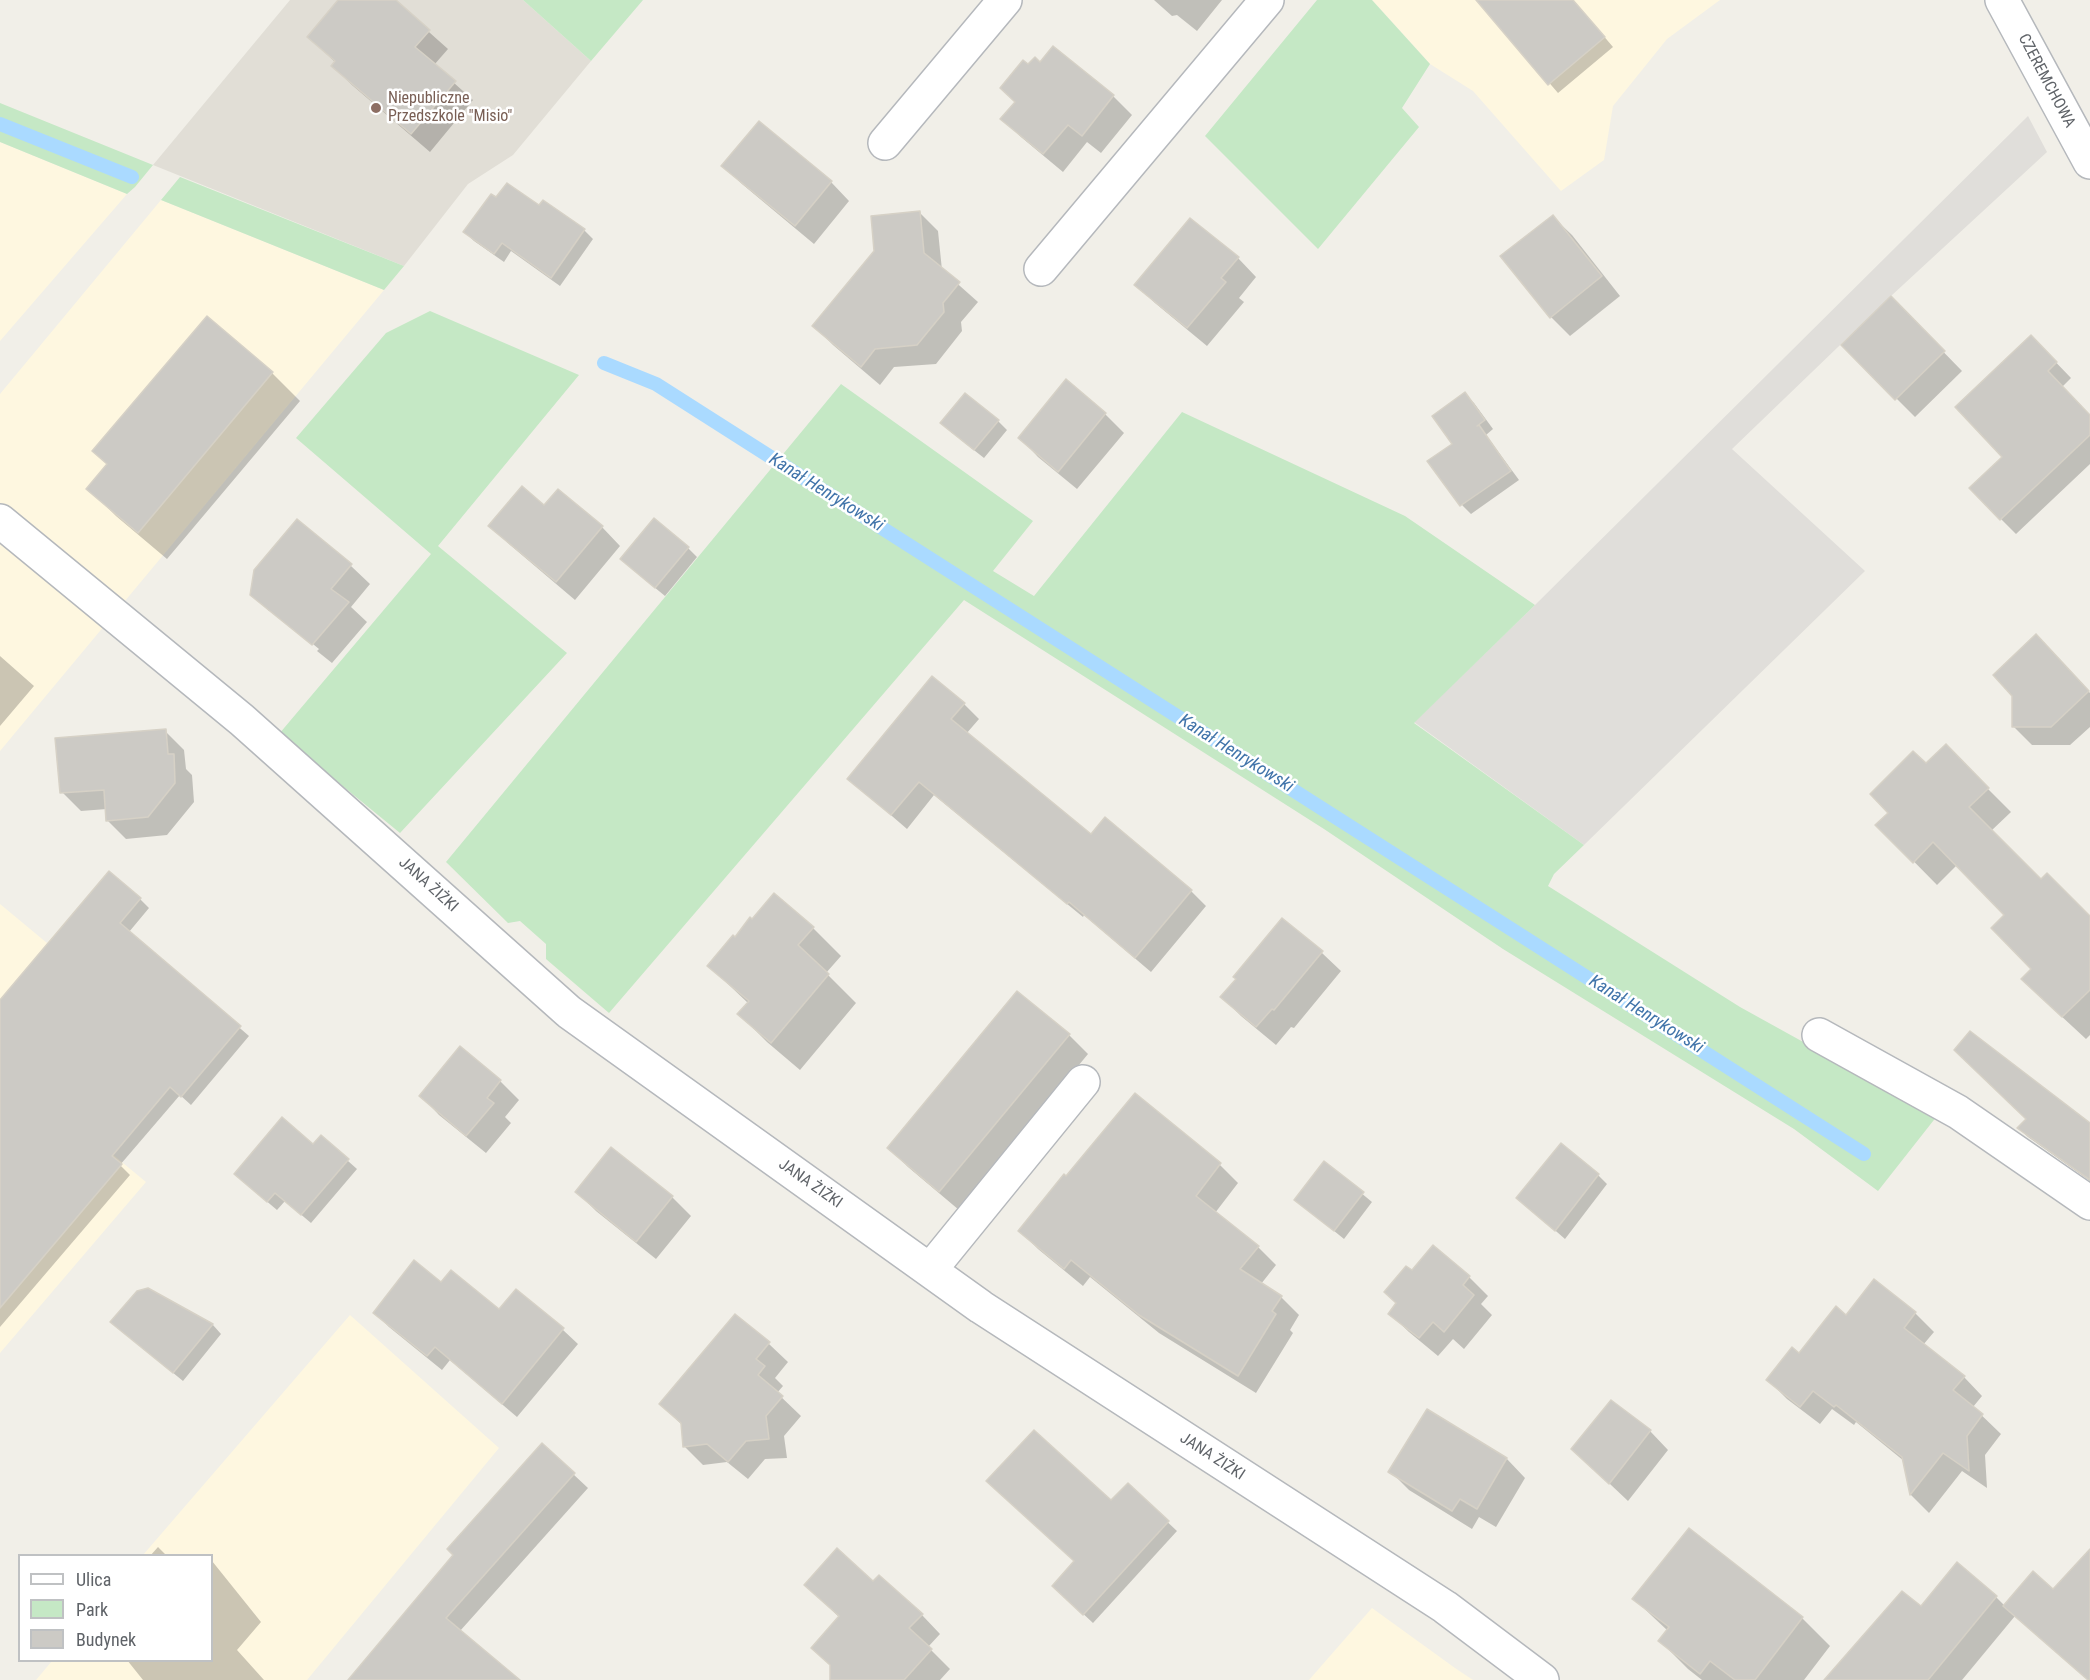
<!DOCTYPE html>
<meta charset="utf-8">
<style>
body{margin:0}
#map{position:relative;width:2090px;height:1680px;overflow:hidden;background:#f1efe8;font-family:"Roboto Condensed",sans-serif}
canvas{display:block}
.legend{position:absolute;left:18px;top:1554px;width:195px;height:108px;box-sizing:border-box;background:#fff;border:2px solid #bfc1c3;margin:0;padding:8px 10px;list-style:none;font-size:18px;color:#5f6368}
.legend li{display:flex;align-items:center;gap:12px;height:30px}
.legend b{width:30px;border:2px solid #bfc1c3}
</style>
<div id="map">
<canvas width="2090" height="1680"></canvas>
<ul class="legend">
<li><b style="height:8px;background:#fff"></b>Ulica</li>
<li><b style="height:16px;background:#c5e8c5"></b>Park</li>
<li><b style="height:16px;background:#cccac5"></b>Budynek</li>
</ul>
</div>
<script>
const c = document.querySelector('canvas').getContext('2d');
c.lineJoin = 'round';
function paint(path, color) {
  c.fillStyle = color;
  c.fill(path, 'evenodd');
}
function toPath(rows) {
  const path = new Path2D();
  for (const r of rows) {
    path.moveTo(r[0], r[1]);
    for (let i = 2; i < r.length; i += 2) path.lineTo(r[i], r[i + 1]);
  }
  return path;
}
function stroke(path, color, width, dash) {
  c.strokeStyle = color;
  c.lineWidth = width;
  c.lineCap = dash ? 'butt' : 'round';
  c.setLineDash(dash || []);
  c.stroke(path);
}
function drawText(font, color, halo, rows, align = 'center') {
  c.font = font + ' "Roboto Condensed",sans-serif';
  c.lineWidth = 5;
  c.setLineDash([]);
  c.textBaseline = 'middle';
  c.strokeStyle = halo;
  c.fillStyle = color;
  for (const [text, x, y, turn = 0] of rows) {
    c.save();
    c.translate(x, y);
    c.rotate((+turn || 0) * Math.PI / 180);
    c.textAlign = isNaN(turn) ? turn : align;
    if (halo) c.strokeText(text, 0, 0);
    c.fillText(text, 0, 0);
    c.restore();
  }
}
paint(toPath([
 [1372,0,1720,0,1667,39,1613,106,1604,160,1561,191,1473,91,1430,64],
 [0,142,127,194,0,341],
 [161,200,384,290,0,751,0,394],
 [109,871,141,898,15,1051,37,1092,146,1182,0,1353,0,904,47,943],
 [350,1315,499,1448,307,1680,36,1680,52,1661,212,1660,212,1556,143,1555],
 [1372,1608,1455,1668,1473,1680,1309,1680]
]), '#fef7e0');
paint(toPath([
 [2028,116,2047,152,1891,296,1732,449,1865,571,1584,845,1414,722,1535,605]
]), '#e0deda');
paint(toPath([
 [290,0,523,0,591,61,513,155,468,184,404,266,153,165]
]), '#e1ded6');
paint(toPath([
 [523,0,643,0,591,61],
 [1317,0,1372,0,1430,64,1402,108,1419,127,1318,249,1205,136],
 [0,103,153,165,135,187,127,194,0,142],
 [180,177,404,266,384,290,161,200],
 [430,311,579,375,438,546,567,653,400,833,279,734,431,554,296,438,386,333],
 [841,384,1033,521,993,571,1034,596,1182,412,1405,516,1535,605,1414,723,1584,845,1554,874,1548,886,1740,1007,1937,1116,1878,1191,1794,1129,1503,949,1324,829,964,600,609,1013,546,959,546,944,520,921,508,923,446,862]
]), '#c5e8c5');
paint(toPath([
 [340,0,393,0,448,49,434,65,473,100,430,152,352,85,333,66,336,63,309,37],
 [1154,0,1222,0,1197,31,1177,15,1172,16],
 [1478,0,1573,0,1613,47,1558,93],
 [1040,64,1113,96,1132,115,1101,153,1087,142,1063,172,1021,137,1002,118,1016,102,1028,66],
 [723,166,831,182,849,201,814,244,742,184],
 [497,200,539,207,584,230,593,239,560,286,511,251,504,262,474,241,465,232],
 [919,212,938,231,942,270,978,302,961,322,962,331,936,364,894,367,880,385,833,345,814,326],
 [1553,217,1572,235,1620,296,1570,336,1551,317],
 [1238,258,1256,277,1239,298,1244,302,1207,346,1155,303,1136,285],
 [1891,298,1962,371,1915,417,1843,345],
 [2046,352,2071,378,2062,387,2090,416,2090,464,2016,534,2001,519,2004,457],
 [272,373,300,401,167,559,116,516,88,488,108,465,94,451],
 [1465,394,1474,403,1493,429,1486,435,1519,480,1471,514,1462,505,1429,461,1454,444],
 [1105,414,1124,433,1077,489,1038,457,1020,438],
 [998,421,1007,430,984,458,951,432],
 [544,507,602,527,620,546,575,600,509,544,490,526],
 [297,521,351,566,370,584,351,607,367,622,332,663,317,651,319,649,269,608,269,611,252,594],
 [688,548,697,557,665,596,631,568],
 [2055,655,2090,693,2090,727,2070,745,2032,745,2013,726],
 [0,656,34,686,0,726],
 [964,704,979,719,966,734,1091,836,1105,819,1191,891,1206,906,1151,972,1084,915,1083,917,934,795,907,829,849,779],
 [165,731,184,750,186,769,192,775,194,802,167,835,126,839,107,820,107,809,81,811,62,792],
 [1952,753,2011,812,1991,831,2041,881,2090,919,2090,1035,2086,1039,2046,1002,2033,969,2006,915,1957,865,1937,885,1878,825,1890,813,1926,765],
 [774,895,813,928,841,956,826,973,856,1003,800,1070,767,1042,739,1014,749,1004,709,966],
 [140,899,149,908,129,932,249,1036,191,1105,180,1095,120,1165,130,1175,0,1327,0,1003],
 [1282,920,1322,953,1341,971,1294,1028,1291,1027,1276,1045,1241,1016,1222,997],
 [1069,1035,1088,1054,959,1210,908,1167,889,1148],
 [461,1048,500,1081,519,1100,505,1117,511,1123,486,1153,439,1115,421,1096],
 [1135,1095,1220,1165,1238,1183,1215,1213,1258,1247,1276,1265,1261,1284,1281,1297,1299,1315,1290,1330,1293,1333,1256,1393,1159,1333,1090,1277,1083,1286,1038,1249,1020,1231,1066,1178],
 [2090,1125,2090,1181,2028,1137,2019,1128],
 [321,1137,357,1169,311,1223,285,1201,277,1210,245,1183,313,1146],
 [611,1149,672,1197,691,1216,656,1259,596,1211,577,1192],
 [1325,1163,1372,1202,1344,1239,1296,1200],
 [1598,1175,1607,1184,1565,1239,1518,1198],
 [1434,1247,1469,1277,1488,1296,1481,1304,1492,1315,1464,1349,1453,1339,1438,1356,1409,1332,1390,1314,1398,1304,1412,1272],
 [1874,1281,1915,1313,1934,1332,1923,1345,1964,1377,1982,1396,1973,1407,2001,1434,1985,1455,1987,1488,1962,1471,1929,1513,1911,1495,1904,1461,1856,1422,1854,1425,1832,1409,1820,1424,1787,1399,1768,1380,1847,1317],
 [441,1284,499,1312,516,1291,563,1330,578,1344,517,1417,450,1360,442,1370,389,1327,375,1313],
 [148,1290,213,1325,221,1334,183,1381,122,1331],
 [735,1316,769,1344,788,1362,775,1378,783,1386,777,1393,801,1416,784,1436,787,1458,765,1459,748,1479,727,1462,703,1465,684,1446,683,1426,661,1404],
 [1427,1411,1507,1459,1525,1478,1496,1527,1479,1517,1472,1529,1409,1490,1390,1471],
 [1650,1431,1668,1450,1628,1501,1592,1467],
 [542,1445,588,1488,460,1631,520,1680,350,1680,455,1555],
 [1128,1485,1177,1531,1093,1623,1063,1595,1076,1562,1111,1503],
 [1689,1530,1802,1618,1830,1646,1804,1680,1702,1680,1688,1669,1660,1641,1668,1631,1634,1599],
 [158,1547,167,1556,150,1556],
 [2090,1552,2090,1680,2015,1616,1962,1680,1848,1680,1921,1608,1996,1597,2005,1606,2053,1591],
 [212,1561,261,1622,237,1650,264,1680,143,1680,127,1660,212,1660],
 [873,1583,922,1615,940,1634,928,1647,950,1669,940,1680,832,1680,832,1667,813,1648,840,1618,806,1585]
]), '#0003');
stroke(toPath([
 [0,124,132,177],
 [604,363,656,384,1864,1154]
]), '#aadaff', 14);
const building = toPath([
 [338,0,396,0,430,30,415,47,456,81,411,134,331,66,335,61,307,37,338,0],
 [1476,0,1573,0,1605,37,1548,85,1476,0],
 [1053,46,1114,95,1082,136,1068,125,1043,154,1000,119,1015,102,1000,88,1023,60,1028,64,1035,57,1040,62,1053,46],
 [759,121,832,181,795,226,721,166,759,121],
 [507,183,539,205,543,200,585,229,551,278,502,243,494,254,463,232,491,194,496,197,507,183],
 [920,211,924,253,960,282,943,303,944,312,917,345,875,349,861,367,812,326,874,251,871,216,920,211],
 [1553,215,1602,276,1550,318,1500,256,1553,215],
 [1190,218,1239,257,1221,278,1226,282,1187,328,1134,285,1190,218],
 [1891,296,1945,351,1895,400,1841,345,1891,296],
 [207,316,273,372,138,533,86,489,107,464,92,451,207,316],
 [2031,335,2057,362,2048,371,2090,415,2090,435,2000,520,1969,488,2002,457,1955,407,2031,335],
 [1066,379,1106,413,1058,472,1018,438,1066,379],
 [1465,392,1485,420,1477,426,1479,425,1511,471,1460,506,1427,461,1452,444,1432,416,1465,392],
 [965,393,999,420,974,450,940,423,965,393],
 [522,486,544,505,558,489,603,526,556,582,488,526,522,486],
 [654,518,689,547,655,588,620,559,654,518],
 [297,519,352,564,331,589,349,602,312,645,250,595,254,570,297,519],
 [2036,634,2089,691,2051,727,2012,727,2012,696,1993,675,2036,634],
 [932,676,965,703,951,719,1091,834,1105,817,1192,890,1135,958,1069,902,1067,904,919,782,891,815,847,779,932,676],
 [166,729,168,754,174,754,175,783,148,817,106,821,104,790,60,793,55,738,166,729],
 [1946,744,1989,788,1969,807,2041,879,2047,873,2090,916,2090,990,2062,1017,2021,979,2031,969,1991,928,2004,915,1933,842,1913,863,1875,825,1888,813,1870,794,1913,751,1926,763,1946,744],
 [109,871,141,898,120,923,241,1026,181,1097,170,1087,112,1156,122,1164,0,1308,0,1000,109,871],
 [774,893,814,927,798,945,829,974,771,1043,737,1014,749,1001,707,966,733,935,735,937,750,917,752,919,774,893],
 [1282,918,1323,951,1274,1010,1272,1009,1256,1027,1220,997,1236,979,1233,977,1282,918],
 [1017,991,1070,1034,939,1192,887,1148,1017,991],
 [1970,1031,2090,1123,2090,1180,2017,1128,2026,1119,1954,1050,1970,1031],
 [460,1046,501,1080,487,1098,494,1103,466,1136,419,1096,460,1046],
 [1135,1093,1221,1163,1196,1196,1259,1246,1240,1269,1282,1296,1272,1311,1276,1314,1238,1376,1139,1315,1071,1260,1064,1269,1018,1231,1064,1174,1066,1176,1135,1093],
 [282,1117,313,1144,321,1135,349,1159,301,1215,275,1193,267,1202,234,1174,282,1117],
 [1561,1143,1599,1174,1555,1231,1516,1198,1561,1143],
 [611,1147,673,1196,636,1242,575,1192,611,1147],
 [1324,1161,1364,1192,1334,1231,1294,1200,1324,1161],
 [1433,1245,1470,1276,1463,1285,1474,1295,1444,1332,1433,1322,1419,1338,1388,1314,1396,1303,1384,1292,1406,1266,1412,1270,1433,1245],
 [414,1260,441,1282,451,1270,499,1309,516,1289,564,1328,502,1404,435,1347,427,1356,373,1313,414,1260],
 [1874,1279,1916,1312,1904,1328,1965,1376,1953,1390,1983,1414,1967,1436,1969,1471,1943,1453,1910,1495,1902,1457,1836,1405,1834,1407,1813,1391,1800,1407,1766,1380,1792,1347,1799,1353,1836,1306,1846,1315,1874,1279],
 [148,1288,213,1324,173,1373,110,1322,137,1291,148,1288],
 [735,1314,770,1342,756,1359,765,1366,758,1375,783,1396,766,1416,769,1439,746,1441,728,1462,707,1444,683,1447,681,1423,659,1404,735,1314],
 [1611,1400,1651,1430,1609,1484,1571,1449,1611,1400],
 [1427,1409,1507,1458,1477,1509,1460,1499,1452,1511,1388,1472,1427,1409],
 [1034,1430,1111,1500,1128,1483,1169,1521,1083,1615,1052,1586,1074,1561,986,1481,1034,1430],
 [542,1443,575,1473,446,1618,520,1680,348,1680,453,1555,447,1549,542,1443],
 [1689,1528,1803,1617,1755,1680,1735,1680,1710,1661,1700,1674,1658,1641,1669,1627,1632,1599,1689,1528],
 [837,1548,873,1581,879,1575,923,1614,909,1628,932,1649,904,1680,830,1680,830,1665,811,1648,839,1616,804,1585,837,1548],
 [2090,1549,2090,1680,2088,1680,2003,1606,2033,1571,2053,1589,2090,1549],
 [1957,1562,1997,1596,1928,1680,1824,1680,1902,1591,1921,1606,1957,1562]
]);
paint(building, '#cccac5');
stroke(building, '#d6d1c6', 1.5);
const minor = toPath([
 [2002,0,2090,162],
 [885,143,1005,0],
 [1041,269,1267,0],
 [0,521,242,720,569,1012,981,1307,1445,1607,1542,1680],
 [1819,1035,1958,1112,2090,1203],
 [930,1270,1083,1082]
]);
stroke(minor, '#b5b8bc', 36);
stroke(minor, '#fff', 33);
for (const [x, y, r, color] of [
 [376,108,6,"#8d6e63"]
]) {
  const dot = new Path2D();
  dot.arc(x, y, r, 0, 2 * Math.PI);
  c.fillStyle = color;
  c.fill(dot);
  stroke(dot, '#fff', 2);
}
drawText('16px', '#5f6368', '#fff', [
 ["CZEREMCHOWA",2046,81,62],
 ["JANA ŻIŻKI",428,885,42],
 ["JANA ŻIŻKI",810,1184,35],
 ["JANA ŻIŻKI",1212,1457,33]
]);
drawText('16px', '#785e54', '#fff', [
 ["Niepubliczne",388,99],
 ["Przedszkole \"Misio\"",388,117]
], 'left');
drawText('italic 18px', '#4174aa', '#fff', [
 ["Kanał Henrykowski",826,493,32],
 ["Kanał Henrykowski",1236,754,32],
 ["Kanał Henrykowski",1646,1015,32]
]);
</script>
